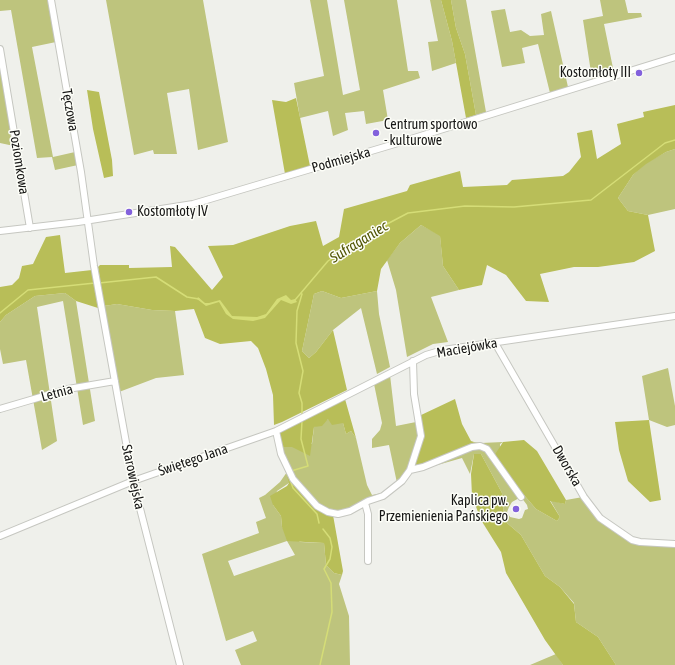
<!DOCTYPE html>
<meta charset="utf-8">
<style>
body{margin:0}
canvas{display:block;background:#eff0eb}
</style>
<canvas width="675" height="665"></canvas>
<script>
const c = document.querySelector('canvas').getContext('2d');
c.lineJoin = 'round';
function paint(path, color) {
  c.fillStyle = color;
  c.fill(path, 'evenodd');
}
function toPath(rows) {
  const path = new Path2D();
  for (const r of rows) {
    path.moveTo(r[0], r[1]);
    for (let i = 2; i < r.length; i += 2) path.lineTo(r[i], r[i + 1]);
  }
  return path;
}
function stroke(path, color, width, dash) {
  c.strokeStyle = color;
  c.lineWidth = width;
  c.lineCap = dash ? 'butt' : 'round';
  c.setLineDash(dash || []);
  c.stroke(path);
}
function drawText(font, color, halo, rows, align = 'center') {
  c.font = font + ' "Asap Condensed",sans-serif';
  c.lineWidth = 3;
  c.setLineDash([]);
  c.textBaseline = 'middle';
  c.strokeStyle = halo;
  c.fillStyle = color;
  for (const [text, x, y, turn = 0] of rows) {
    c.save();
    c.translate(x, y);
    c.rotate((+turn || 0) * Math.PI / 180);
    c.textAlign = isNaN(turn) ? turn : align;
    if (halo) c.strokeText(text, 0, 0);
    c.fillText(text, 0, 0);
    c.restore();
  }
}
paint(toPath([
 [0,0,49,0,56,42,32,47,53,157,75,152,78,165,55,170,52,157,37,158,11,10,0,11],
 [106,0,203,0,228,142,198,150,189,89,167,93,177,154,154,154,153,150,134,155],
 [310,0,327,0,343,95,360,90,344,0,397,0,408,71,418,71,420,78,383,90,388,120,366,124,364,111,345,113,348,130,333,136,328,111,300,118,294,83,324,76],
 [430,0,441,0,452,41,456,63,432,71,428,42,438,41],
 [451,0,466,0,486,112,476,115,465,54,456,28],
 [600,0,625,0,628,13,641,13,642,17,604,24,614,73,592,79,583,20,603,16],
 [505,9,510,32,521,30,530,36,544,35,541,14,551,11,568,87,550,93,538,44,522,48,525,63,502,67,491,11],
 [0,63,14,146,0,143],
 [675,149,675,209,648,215,628,211,618,198,633,175,646,163,666,152],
 [421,225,440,235,443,266,459,290,431,297,448,342,433,344,407,357,396,290,387,260,400,243],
 [322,291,341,298,377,291,379,314,390,367,377,374,361,308,333,330,316,352,309,358,302,351,314,294],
 [65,293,76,301,95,421,83,425,63,301,37,307,57,441,42,450,26,360,3,364,0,349,0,322,6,315,35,296],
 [117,304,152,310,175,311,184,375,156,378,119,392,104,306],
 [668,368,675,406,675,425,667,427,649,420,642,376],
 [390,375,396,426,416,422,419,435,409,466,397,483,389,445,372,448,372,439,380,430,382,423,374,384],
 [328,419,343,423,346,434,351,431,356,438,367,485,372,495,382,493,382,495,339,512,329,510,319,504,294,478,283,455,282,447,312,444,314,427],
 [474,442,481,443,503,442,500,444,500,467,536,509,557,521,560,517,550,500,565,504,566,500,583,497,594,514,638,544,675,545,675,665,616,665,598,637,576,622,574,603,560,587,545,576,521,535,507,523,504,516,502,493,481,454,474,454,470,474,462,458,434,466,435,462,473,445],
 [521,497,527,505,528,509,525,510,522,518,519,519,510,517,507,512,509,507,512,502],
 [287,472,290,477,289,483,277,491,273,505,281,516,282,527,300,542,324,543,326,565,334,573,342,575,339,584,349,616,350,665,241,665,235,650,257,641,253,631,226,641,202,554,259,533,256,522,266,518,259,498,265,495,280,482],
 [287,541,295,555,234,576,228,561],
 [556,654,563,665,530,665]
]), '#bec47d');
paint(toPath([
 [441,0,451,0,456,28,465,54,476,115,466,118,452,41],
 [87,90,99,92,112,160,113,176,104,178,93,129],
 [296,98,310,166,285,174,272,100,286,102],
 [675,105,675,149,666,152,646,164,633,175,618,198,628,211,648,215,655,251,634,262,598,267,574,267,540,274,549,302,526,301,506,275,487,265,482,285,459,290,443,266,440,236,421,225,400,243,381,269,377,291,341,298,322,291,314,294,302,351,309,358,316,352,333,330,347,390,282,422,274,425,273,395,266,369,258,348,251,341,220,344,205,338,194,309,175,311,152,310,117,304,104,306,98,267,100,265,129,265,129,268,172,267,170,246,175,247,212,290,223,277,208,246,233,245,290,226,316,221,323,246,339,237,344,209,407,191,410,185,460,171,463,187,507,185,512,180,563,176,569,172,581,157,577,133,592,130,597,159,621,144,617,124,644,117,643,112],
 [60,235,65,273,92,270,98,308,76,301,65,293,35,296,6,315,0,322,0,287,12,285,19,278,22,266,33,264,46,237],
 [345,399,356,438,351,431,346,434,343,423,332,425,328,419,322,426,314,427,310,456,292,447,282,447,278,433],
 [455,399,462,424,471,441,474,442,473,445,419,466,416,465,415,462,421,441,419,416],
 [649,420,661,500,650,502,628,481,619,450,615,422],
 [524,440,537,451,566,500,565,504,550,501,560,517,557,521,536,509,500,467,494,456,503,442],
 [474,454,481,454,502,493,504,516,507,523,521,535,545,576,560,587,574,604,576,622,598,637,616,665,563,665,545,640,506,573,501,552,481,520,472,496,471,474],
 [287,476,309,501,320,511,333,515,343,571,342,575,334,573,326,565,324,543,287,541,282,527,281,516,273,505,270,496,287,486,289,483]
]), '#b8be58');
paint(toPath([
 [286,295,291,300,295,299,297,302,291,304,281,300,265,318,253,321,233,319,226,314,219,302,206,306,197,299,198,297,205,303,209,303,220,300,232,316,257,317,266,314,277,299]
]), '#d5dd77');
stroke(toPath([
 [99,283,156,277,187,297,199,299],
 [302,294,297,311,296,343,303,371,299,393,302,403,302,415],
 [295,300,328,261,370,233,408,213,465,206,514,207,591,200,665,143,675,140],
 [0,313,28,290,95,283],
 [291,471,308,466,301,439,302,421],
 [289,477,293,488,317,514,319,523],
 [320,665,332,612,331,583,324,569,330,559,332,547,330,538,323,529]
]), '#d5dd77', 1.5);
const minor = toPath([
 [51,0,81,172,94,266,133,481,180,665],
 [0,49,30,228],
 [0,231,78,222,193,204,398,143,675,57],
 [495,343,584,497,600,518,632,540,640,542,675,544],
 [0,409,68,389,115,381],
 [276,431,281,454,293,479,317,506,328,512,338,514,350,511,368,501,383,496,402,481,410,470,421,436,414,394,413,361],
 [410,470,423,467,472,447,480,446,487,449,521,497],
 [365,503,368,514,368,561],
 [0,536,133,481,276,431,426,355,443,350,675,316]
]);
stroke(minor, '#c6c7c1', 8);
stroke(minor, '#fff', 6);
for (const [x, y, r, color] of [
 [639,73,4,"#8361dc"],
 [376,133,4,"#8361dc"],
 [129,212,4,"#8361dc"],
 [516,509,4,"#8361dc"]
]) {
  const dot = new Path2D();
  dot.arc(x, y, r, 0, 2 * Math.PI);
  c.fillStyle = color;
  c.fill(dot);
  stroke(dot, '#fdfef8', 1.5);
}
drawText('14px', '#171716', '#fdfef8', [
 ["Kostomłoty III",631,73],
 ["Centrum sportowo",384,125,"left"],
 ["- kulturowe",384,141,"left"],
 ["Kostomłoty IV",137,212,"left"],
 ["Kaplica pw.",508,501],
 ["Przemienienia Pańskiego",508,517]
], 'right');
drawText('14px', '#171716', '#fdfef8', [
 ["Tęczowa",70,110,80],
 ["Podmiejska",341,160,-16],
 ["Poziomkowa",19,162,81],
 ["Maciejówka",467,348,-10],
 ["Letnia",57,393,-15],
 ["Świętego Jana",193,460,-19],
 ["Dworska",567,466,60],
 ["Starowiejska",133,477,78]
]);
drawText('italic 15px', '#515504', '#fdfef8', [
 ["Sufraganiec",359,242,-32]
]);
</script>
